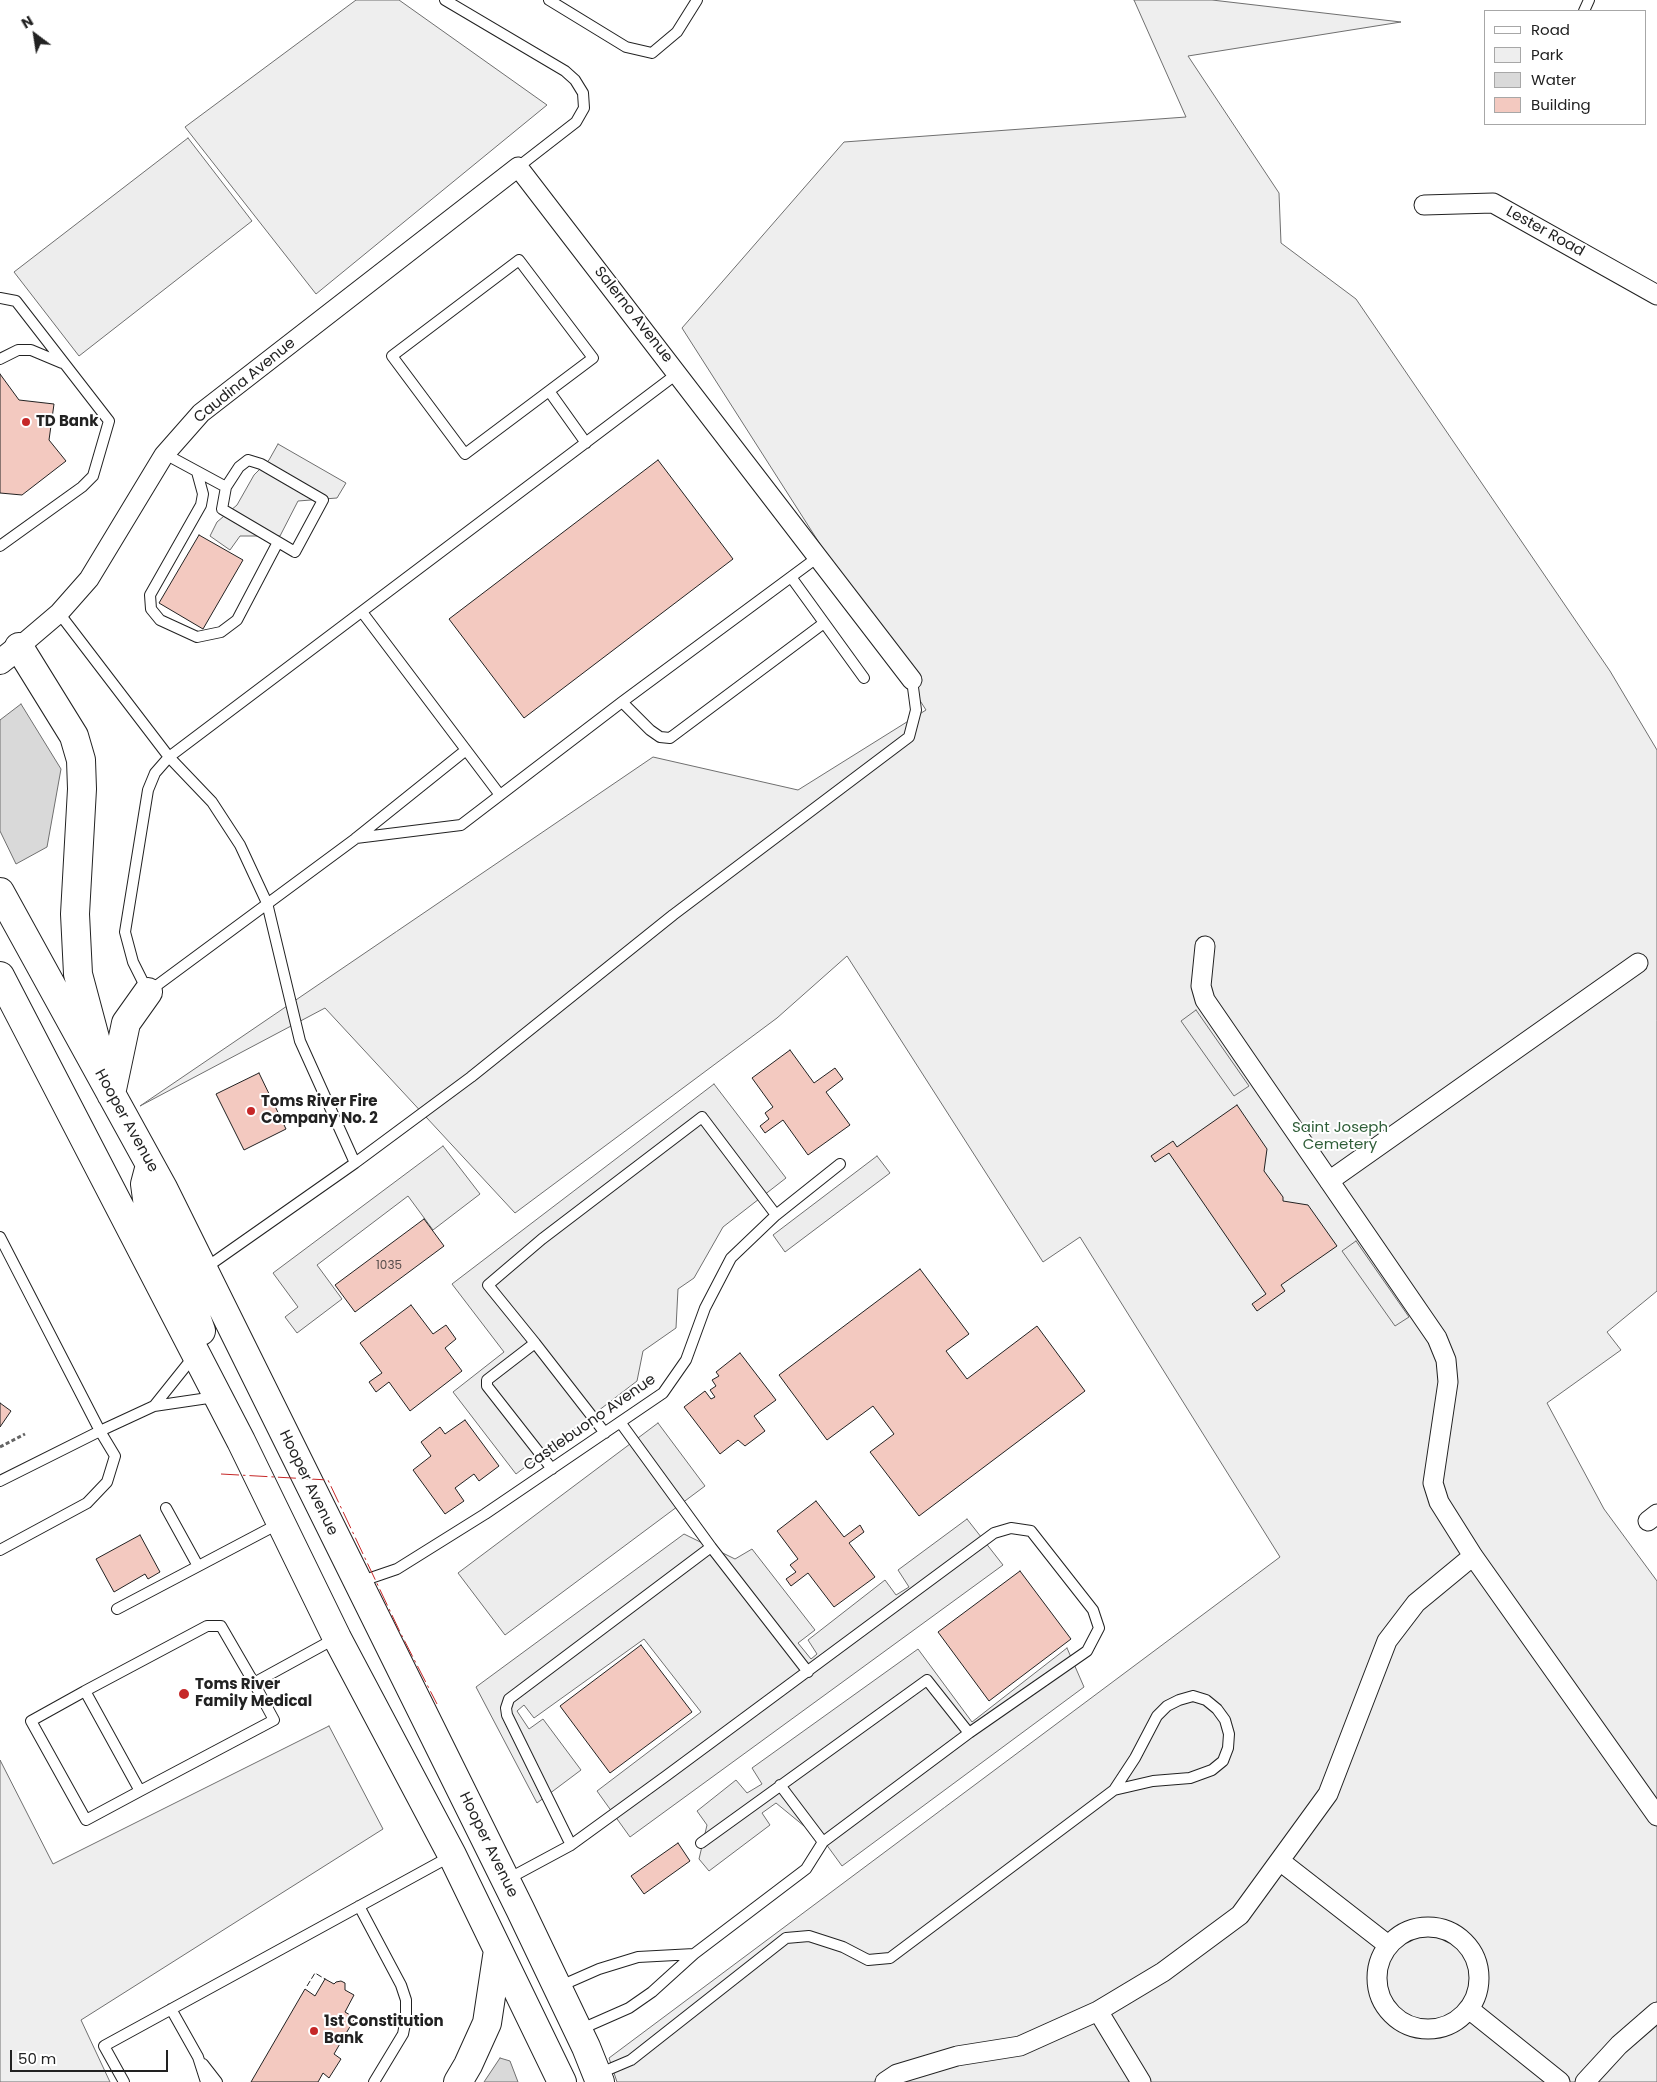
<!DOCTYPE html>
<style>
body{margin:0}
#map{position:relative;width:1657px;height:2082px;overflow:hidden;background:#fff;font-family:Poppins,sans-serif}
canvas{display:block}
.legend{position:absolute;left:1484px;top:10px;width:162px;height:115px;box-sizing:border-box;background:#fff;border:1px solid #a7a7a7;margin:0;padding:6px 9px;list-style:none;font-size:15px;color:#222}
.legend li{display:flex;align-items:center;gap:10px;height:25px}
.legend b{width:25px;border:1px solid #a7a7a7}
.north{position:absolute;left:10px;top:10px;width:50px;height:50px;-webkit-text-stroke:4px #fff;paint-order:stroke;rotate:329deg;font-size:14px;font-weight:700;line-height:20px;text-align:center;color:#222}
.north::after{content:'';display:block;margin:auto;width:18px;height:22px;background:#222;clip-path:polygon(50% 0,100% 100%,50% 72%,0 100%)}
.scale{position:absolute;left:10px;top:2050px;width:158px;height:22px;box-sizing:border-box;border:2px solid #222;border-top:0;padding-left:6px;font-size:15px;line-height:18px;white-space:nowrap;color:#222;-webkit-text-stroke:4px #fff;paint-order:stroke}
</style>
<div id="map">
<canvas width="1657" height="2082"></canvas>
<ul class="legend">
<li><b style="height:6px;background:#fff"></b>Road</li>
<li><b style="height:14px;background:#eee"></b>Park</li>
<li><b style="height:14px;background:#d9d9d9"></b>Water</li>
<li><b style="height:14px;background:#f3c9c0"></b>Building</li>
</ul>
<div class="north">N</div>
<div class="scale">50 m</div>
</div>
<script>
const c = document.querySelector('canvas').getContext('2d');
c.lineJoin = 'round';
function paint(path, color) {
  c.fillStyle = color;
  c.fill(path, 'evenodd');
}
function toPath(rows) {
  const path = new Path2D();
  for (const r of rows) {
    if (r.length === 3) {
      path.moveTo(r[0] + r[2], r[1]);
      path.arc(r[0], r[1], r[2], 0, 2 * Math.PI);
      continue;
    }
    path.moveTo(r[0], r[1]);
    for (let i = 2; i < r.length; i += 2) path.lineTo(r[i], r[i + 1]);
  }
  return path;
}
function stroke(path, color, width, dash) {
  c.strokeStyle = color;
  c.lineWidth = width;
  c.lineCap = dash ? 'butt' : 'round';
  c.setLineDash(dash || []);
  c.stroke(path);
}
function drawText(font, color, halo, rows, align = 'center') {
  c.font = font + ' Poppins,sans-serif';
  c.lineWidth = 4;
  c.setLineDash([]);
  c.textBaseline = 'middle';
  c.strokeStyle = halo;
  c.fillStyle = color;
  for (const [text, x, y, turn = 0] of rows) {
    c.save();
    c.translate(x, y);
    c.rotate((+turn || 0) * Math.PI / 180);
    c.textAlign = isNaN(turn) ? turn : align;
    if (halo) c.strokeText(text, 0, 0);
    c.fillText(text, 0, 0);
    c.restore();
  }
}
const green = toPath([
 [356,0,399,0,547,105,316,294,185,127,356,0],
 [1134,0,1212,0,1401,22,1188,56,1279,193,1281,243,1356,299,1610,671,1657,750,1657,1291,1607,1332,1621,1350,1547,1403,1604,1509,1657,1581,1657,2082,617,2082,609,2058,1280,1557,1080,1237,1043,1262,847,956,777,1018,515,1213,325,1008,140,1106,653,757,798,790,926,710,682,328,844,142,1186,117,1134,0],
 [329,1726,383,1829,81,2020,110,2082,0,2082,0,1760,53,1864,329,1726]
]);
paint(green, '#eee');
stroke(green, '#6f6f6f', 1);
const parking = toPath([
 [188,138,252,221,79,356,14,272,188,138],
 [278,444,346,483,337,498,298,501,280,536,240,536,230,550,210,536,217,522,237,505,254,475,269,460,278,444],
 [1196,1010,1249,1086,1234,1096,1181,1021,1196,1010],
 [714,1084,786,1178,723,1227,694,1278,678,1289,676,1328,643,1351,637,1381,516,1474,453,1392,504,1352,452,1284,714,1084],
 [443,1146,480,1194,433,1230,408,1196,317,1265,342,1299,297,1333,285,1317,298,1307,273,1273,443,1146],
 [877,1156,890,1173,785,1252,773,1235,877,1156],
 [1356,1241,1409,1317,1395,1326,1342,1251,1356,1241],
 [658,1423,705,1486,505,1635,458,1573,658,1423],
 [967,1519,1003,1565,630,1837,597,1791,701,1712,644,1639,534,1718,524,1705,517,1711,529,1729,543,1719,581,1770,537,1803,476,1687,684,1534,735,1559,752,1549,815,1630,798,1643,811,1659,817,1654,808,1640,885,1580,896,1595,909,1587,898,1570,967,1519],
 [1067,1648,1084,1687,842,1866,826,1844,776,1803,762,1813,770,1825,709,1871,699,1859,707,1825,697,1811,736,1780,747,1793,762,1784,752,1768,918,1649,972,1722,1067,1648]
]);
paint(parking, '#ededed');
stroke(parking, '#6f6f6f', 1);
const water = toPath([
 [21,704,61,769,47,847,16,864,0,831,0,720,21,704],
 [500,2058,510,2061,518,2082,484,2082,500,2058]
]);
paint(water, '#d9d9d9');
stroke(water, '#6f6f6f', 1);
const building = toPath([
 [0,374,19,400,54,404,49,440,66,461,22,495,0,493,0,374],
 [658,460,733,559,524,718,449,619,658,460],
 [199,535,243,560,203,629,159,603,199,535],
 [790,1050,814,1083,835,1068,843,1079,826,1092,850,1125,808,1155,783,1120,765,1133,760,1126,769,1119,765,1113,773,1107,752,1078,790,1050],
 [259,1073,286,1129,244,1150,216,1094,259,1073],
 [1237,1105,1267,1149,1264,1171,1283,1197,1283,1201,1308,1205,1337,1246,1281,1285,1285,1291,1257,1311,1252,1304,1266,1294,1169,1153,1155,1162,1151,1156,1173,1141,1177,1147,1237,1105],
 [424,1219,444,1246,355,1312,335,1285,424,1219],
 [920,1269,969,1334,946,1351,967,1379,1037,1326,1085,1391,919,1516,870,1452,894,1434,873,1406,827,1440,779,1375,920,1269],
 [411,1305,433,1334,446,1325,456,1339,445,1348,462,1371,410,1411,389,1382,376,1392,369,1382,382,1373,360,1343,411,1305],
 [740,1353,776,1400,754,1416,765,1431,745,1446,738,1440,720,1454,684,1407,705,1391,711,1399,715,1397,710,1390,716,1386,712,1380,719,1376,716,1372,740,1353],
 [0,1403,11,1411,0,1427,0,1403],
 [465,1420,499,1466,479,1481,474,1474,455,1488,464,1501,445,1514,413,1470,431,1456,421,1442,440,1427,445,1434,465,1420],
 [816,1501,844,1537,860,1525,864,1532,849,1543,875,1577,834,1607,808,1573,791,1586,786,1579,796,1572,790,1565,798,1559,777,1531,816,1501],
 [140,1535,160,1572,148,1579,145,1574,114,1592,96,1559,140,1535],
 [1020,1571,1071,1639,989,1701,938,1632,1020,1571],
 [641,1645,692,1712,610,1773,560,1706,641,1645],
 [678,1843,690,1861,644,1894,631,1876,678,1843],
 [325,1979,334,1984,336,1982,341,1981,345,1983,345,1990,354,1995,345,2012,355,2018,334,2054,341,2059,329,2078,323,2073,318,2082,251,2082,305,1989,315,1996,325,1979]
]);
paint(building, '#f3c9c0');
stroke(building, '#222', 1);
const service = toPath([
 [445,0,565,71,575,80,583,93,584,108,576,122,518,167],
 [549,0,626,47,652,53,677,32,697,0],
 [1584,11,1589,0],
 [0,298,16,301,109,421,93,476,82,487,0,546],
 [0,359,18,350,31,350,62,363],
 [549,391,465,454,392,356,519,260,593,358,549,391,586,443],
 [165,454,226,487],
 [248,460,261,464,323,500,295,552,222,509,226,487,239,467,248,460],
 [197,472,203,494,201,505,150,595,151,609,160,620,197,637,221,632,237,620,278,542],
 [791,577,864,678],
 [362,612,500,795],
 [59,613,169,757,212,802,240,845,267,903,300,1041,355,1163],
 [622,702,650,730,660,737,670,738,824,623],
 [466,750,355,839,148,992,133,962,125,932,148,790,155,773,169,757,678,373],
 [356,838,461,825,622,702,818,557],
 [0,1237,100,1431,154,1406],
 [204,1269,355,1163,471,1077,673,915,909,737,916,710,912,680],
 [535,1343,488,1285,542,1239,702,1117,776,1215],
 [194,1356,154,1406,215,1397],
 [620,1422,711,1547,808,1672],
 [552,1469,487,1386,487,1380,535,1343,605,1433],
 [0,1481,100,1431,115,1456,107,1482,87,1503,0,1550],
 [166,1508,198,1566],
 [359,1582,397,1569,485,1514,663,1393,686,1360,705,1308,731,1258,776,1215,840,1164],
 [117,1609,280,1523],
 [254,1683,274,1720,140,1791,85,1691,207,1626,221,1626,254,1683,336,1638],
 [85,1691,31,1721,86,1820,140,1791],
 [1193,1696,1206,1700,1217,1709,1225,1720,1229,1734,1228,1748,1223,1761,1212,1770,1190,1778,1153,1781,1114,1790,1135,1758,1157,1716,1167,1706,1179,1700,1193,1696],
 [780,1785,823,1842],
 [701,1843,927,1680,969,1733],
 [571,1845,507,1715,506,1708,509,1699,711,1547],
 [506,1880,571,1845,666,1776,994,1533,1011,1528,1031,1531,1093,1610,1099,1628,1087,1651,969,1733,823,1842,806,1869,694,1954,652,1992,629,2008,579,2030],
 [359,1906,401,1985,406,2000,406,2019,403,2034,374,2082],
 [558,1987,599,1969,638,1957,694,1954],
 [171,2009,198,2057,206,2082],
 [203,2064,217,2082],
 [598,2074,631,2060,786,1938,809,1936,843,1947,868,1960,890,1958,1114,1790],
 [124,2082,104,2046,451,1856]
]);
const minor = toPath([
 [1424,205,1493,203,1657,295],
 [19,647,59,613,89,579,164,455,201,413,518,167,912,680],
 [1205,946,1201,986,1205,1000,1437,1338,1446,1360,1448,1382,1433,1483,1439,1502,1473,1556,1657,1816],
 [1329,1181,1638,963],
 [1648,1521,1657,1514],
 [1280,1861,1388,1945],
 [1428,1978,51],
 [1469,2009,1560,2082],
 [1098,2011,1141,2082],
 [885,2082,897,2074,957,2056,1020,2046,1098,2011,1163,1972,1240,1915,1328,1794,1387,1641,1416,1603,1473,1556],
 [1585,2082,1619,2045,1657,2012]
]);
const tertiary = toPath([
 [0,662,19,647]
]);
const primary = toPath([
 [19,647,74,736,81,760,82,789,75,914,78,974,98,1049],
 [0,892,163,1188,520,1909,586,2047,600,2082],
 [0,976,241,1441,337,1638,452,1855,562,2082],
 [111,1094,126,1023,148,992],
 [150,1165,145,1184,148,1206,188,1294,201,1331],
 [458,2082,468,2065,487,2023,498,1950]
]);
stroke(service, '#222', 12);
stroke(minor, '#222', 21);
stroke(tertiary, '#222', 26);
stroke(primary, '#222', 30);
stroke(toPath([
 [0,1447,25,1434]
]), '#646464', 3, [4, 2.5]);
stroke(service, '#fff', 10);
stroke(minor, '#fff', 19);
stroke(tertiary, '#fff', 24);
stroke(primary, '#fff', 28);
stroke(toPath([
 [307,1986,315,1973,325,1979]
]), '#222', 1, [6, 2.5]);
stroke(toPath([
 [221,1474,328,1480,400,1632,437,1704]
]), '#c62828', 1, [18, 4, 2.5, 4]);
for (const [x, y, r, color] of [
 [26,422,5,"#c62828"],
 [251,1111,5,"#c62828"],
 [184,1694,6,"#c62828"],
 [314,2031,5,"#c62828"]
]) {
  const dot = new Path2D();
  dot.arc(x, y, r, 0, 2 * Math.PI);
  c.fillStyle = color;
  c.fill(dot);
  stroke(dot, '#fff', 2);
}
drawText('12px', '#564c4a', null, [
 ["1035",389,1266]
]);
drawText('15px', '#222', '#fff', [
 ["Lester Road",1545,232,29],
 ["Salerno Avenue",633,315,52],
 ["Caudina Avenue",245,381,-39],
 ["Hooper Avenue",126,1121,61],
 ["Castlebuono Avenue",590,1423,-35],
 ["Hooper Avenue",308,1483,64],
 ["Hooper Avenue",488,1845,64]
]);
drawText('bold 15px', '#222', '#fff', [
 ["TD Bank",36,422],
 ["Toms River Fire",261,1102],
 ["Company No. 2",261,1119],
 ["Toms River",195,1685],
 ["Family Medical",195,1702],
 ["1st Constitution",324,2022],
 ["Bank",324,2039]
], 'left');
drawText('15px', '#2f5e38', '#fff', [
 ["Saint Joseph",1340,1128],
 ["Cemetery",1340,1145]
]);
</script>
